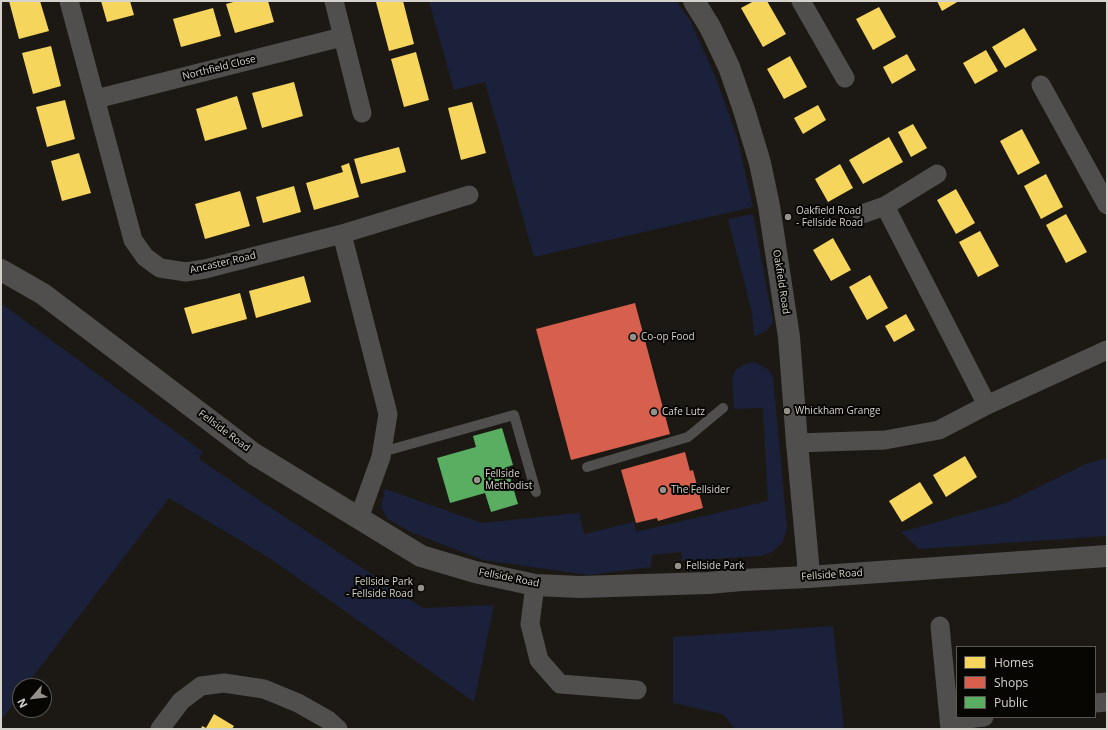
<!DOCTYPE html>
<style>
body{margin:0}
#map{position:relative;width:1108px;height:730px;overflow:hidden;background:#1c1914;font-family:"Open Sans",sans-serif}
canvas{display:block}
.frame{position:absolute;inset:0;border:2px solid #d5d2cb;pointer-events:none}
.legend{position:absolute;left:956px;top:646px;width:140px;height:72px;box-sizing:border-box;background:#070603;border:1px solid #595853;margin:0;padding:5px 7px;list-style:none;font-size:12px;color:#d5d2cb}
.legend li{display:flex;align-items:center;gap:8px;height:20px}
.legend b{width:20px;border:1px solid #595853}
.north{position:absolute;left:12px;top:678px;width:40px;height:40px;box-sizing:border-box;background:#070603;border:1px solid #595853;border-radius:50%;rotate:242deg;font-size:11px;font-weight:700;line-height:16px;text-align:center;color:#d5d2cb}
.north::after{content:'';display:block;margin:auto;width:14px;height:18px;background:#94918b;clip-path:polygon(50% 0,100% 100%,50% 72%,0 100%)}
</style>
<div id="map">
<canvas width="1108" height="730"></canvas>
<div class="frame"></div>
<ul class="legend">
<li><b style="height:11px;background:#f6d55c"></b>Homes</li>
<li><b style="height:11px;background:#d6604d"></b>Shops</li>
<li><b style="height:11px;background:#5aae61"></b>Public</li>
</ul>
<div class="north">N</div>
</div>
<script>
const c = document.querySelector('canvas').getContext('2d');
c.lineJoin = 'round';
function paint(path, color) {
  c.fillStyle = color;
  c.fill(path, 'evenodd');
}
function toPath(rows) {
  const path = new Path2D();
  for (const r of rows) {
    path.moveTo(r[0], r[1]);
    for (let i = 2; i < r.length; i += 2) path.lineTo(r[i], r[i + 1]);
  }
  return path;
}
function stroke(path, color, width, dash) {
  c.strokeStyle = color;
  c.lineWidth = width;
  c.lineCap = dash ? 'butt' : 'round';
  c.setLineDash(dash || []);
  c.stroke(path);
}
function drawText(font, color, halo, rows, align = 'center') {
  c.font = font + ' "Open Sans",sans-serif';
  c.lineWidth = 4;
  c.setLineDash([]);
  c.textBaseline = 'middle';
  c.strokeStyle = halo;
  c.fillStyle = color;
  for (const [text, x, y, turn = 0] of rows) {
    c.save();
    c.translate(x, y);
    c.rotate((+turn || 0) * Math.PI / 180);
    c.textAlign = isNaN(turn) ? turn : align;
    if (halo) c.strokeText(text, 0, 0);
    c.fillText(text, 0, 0);
    c.restore();
  }
}
paint(toPath([
 [429,1,676,1,690,20,716,78,737,137,753,207,534,257,485,82,454,90],
 [753,214,773,322,767,330,754,337,752,312,728,219],
 [1,303,203,452,199,459,259,500,423,608,494,605,474,702,268,557,169,498,26,686,20,686,20,695,1,720],
 [754,362,764,367,769,370,773,377,787,528,783,542,772,552,761,556,682,561,681,552,652,555,651,567,589,575,483,560,411,532,388,519,381,507,385,489,482,523,579,513,584,534,634,522,636,532,768,501,763,408,734,409,732,377,736,370,744,364],
 [1107,458,1107,536,919,549,901,532,1006,503,1086,464],
 [833,626,844,729,735,729,723,714,673,703,673,637]
]), '#1b213b');
paint(toPath([
 [9,1,40,1,49,31,19,39],
 [101,1,130,1,134,15,107,22],
 [237,1,268,1,274,22,235,33,226,4],
 [381,1,403,1,414,44,389,51,376,2],
 [754,1,767,1,786,34,763,47,741,8],
 [937,1,959,1,942,11],
 [879,7,896,37,873,50,856,19],
 [213,8,221,36,181,47,173,19],
 [1024,28,1037,50,1005,68,992,47],
 [51,46,61,86,33,94,22,53],
 [986,50,998,71,975,84,963,63],
 [416,52,429,100,404,107,391,59],
 [907,54,916,70,892,84,883,67],
 [790,56,807,87,784,99,767,69],
 [294,82,303,116,262,128,252,93],
 [237,96,247,129,205,141,196,109],
 [65,100,75,139,47,147,36,107],
 [472,102,486,153,461,160,448,108],
 [818,105,826,120,803,134,794,118],
 [913,124,927,148,911,157,898,132],
 [1022,129,1040,163,1018,175,1000,141],
 [889,137,903,162,863,184,849,160],
 [399,147,406,172,361,184,354,159],
 [79,153,91,193,62,201,51,161],
 [349,163,359,197,314,210,306,183,343,172,341,166],
 [840,164,853,188,828,202,815,179],
 [1046,174,1063,207,1041,219,1024,186],
 [294,186,301,212,263,223,256,197],
 [956,189,975,223,956,234,937,200],
 [240,191,250,226,205,239,195,204],
 [1066,214,1087,252,1066,263,1046,225],
 [980,231,999,266,978,277,959,242],
 [833,238,851,270,831,281,813,250],
 [870,275,888,308,867,320,849,287],
 [304,276,311,302,256,318,249,291],
 [240,293,247,319,192,334,184,308],
 [906,314,915,330,894,342,885,326],
 [965,456,977,477,946,497,933,475],
 [920,482,933,503,902,522,889,501],
 [214,714,234,726,232,729,201,729,202,726,206,728]
]), '#f6d55c');
paint(toPath([
 [635,303,670,434,571,460,536,329],
 [685,452,690,471,693,470,703,508,658,521,657,518,636,523,621,470]
]), '#d6604d');
paint(toPath([
 [502,428,513,465,507,467,518,504,491,512,485,493,450,503,437,458,476,447,473,436]
]), '#5aae61');
stroke(toPath([
 [382,452,514,415,536,492],
 [587,467,688,437,723,408]
]), '#504f4d', 10);
stroke(toPath([
 [69,1,133,240,145,257,160,268,186,272,205,269,342,234,469,195],
 [334,1,362,113],
 [801,1,845,78],
 [1041,85,1107,205],
 [96,99,342,37],
 [885,206,987,405],
 [862,214,885,206,937,174],
 [342,234,388,414,381,457,359,518],
 [797,443,885,440,939,430,987,405,1107,350],
 [535,585,530,624,539,660,560,684,637,690],
 [940,626,950,729],
 [1095,703,1107,702],
 [949,721,984,717],
 [160,729,181,701,201,686,224,683,264,689,298,703,328,720,338,729]
]), '#504f4d', 19);
stroke(toPath([
 [694,1,710,27,729,67,744,110,760,163,769,206,789,337,797,443,808,562,808,577],
 [1,270,43,294,254,454,421,556,475,572,535,585,580,587,708,583,742,580,808,577,1107,556]
]), '#504f4d', 22);
for (const [x, y, r, color] of [
 [788,217,4,"#94918b"],
 [633,337,4,"#94918b"],
 [787,411,4,"#94918b"],
 [654,412,4,"#94918b"],
 [477,480,4,"#94918b"],
 [663,490,4,"#94918b"],
 [678,566,4,"#94918b"],
 [421,588,4,"#94918b"]
]) {
  const dot = new Path2D();
  dot.arc(x, y, r, 0, 2 * Math.PI);
  c.fillStyle = color;
  c.fill(dot);
  stroke(dot, '#070603', 1.5);
}
drawText('10px', '#d5d2cb', '#070603', [
 ["Northfield Close",219,68,-14],
 ["Ancaster Road",223,263,-13],
 ["Oakfield Road",781,282,81],
 ["Fellside Road",224,431,37],
 ["Fellside Road",832,575,-4],
 ["Fellside Road",509,578,11]
]);
drawText('10px', '#d5d2cb', '#070603', [
 ["Oakfield Road",796,211],
 ["- Fellside Road",796,223],
 ["Co-op Food",641,337],
 ["Whickham Grange",795,411],
 ["Cafe Lutz",662,412],
 ["Fellside",485,474],
 ["Methodist",485,486],
 ["The Fellsider",671,490],
 ["Fellside Park",686,566],
 ["Fellside Park",413,582,"right"],
 ["- Fellside Road",413,594,"right"]
], 'left');
</script>
